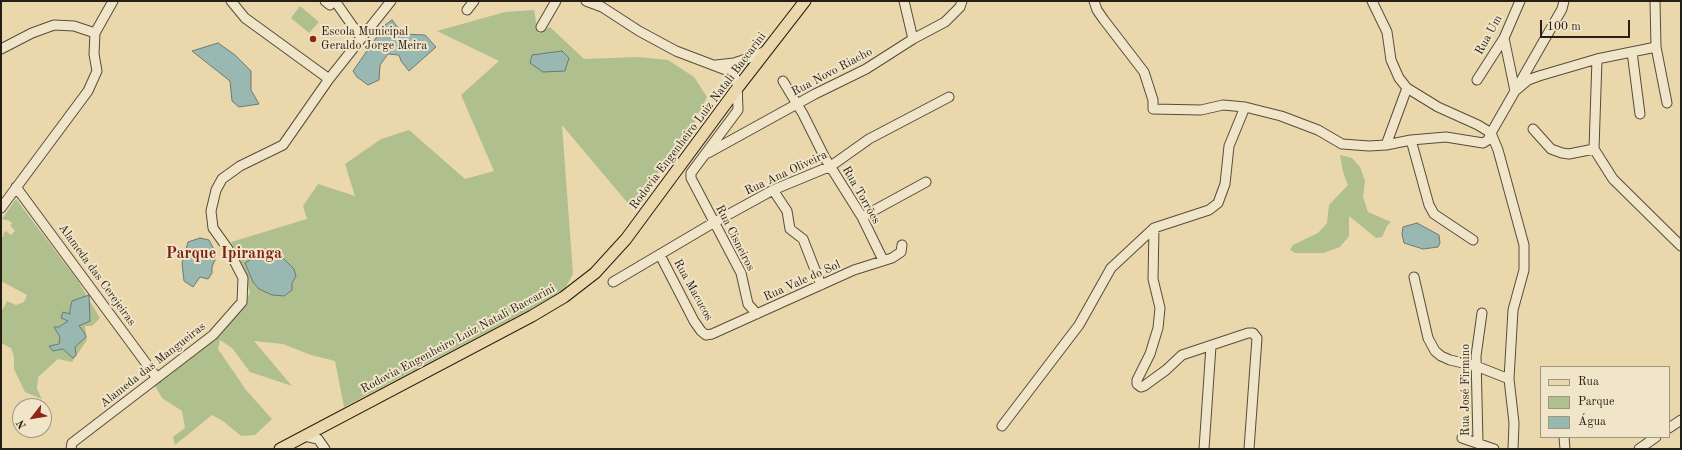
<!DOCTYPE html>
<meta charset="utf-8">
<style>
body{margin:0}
#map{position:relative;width:1682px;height:450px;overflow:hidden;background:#ead7ac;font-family:"Old Standard TT",serif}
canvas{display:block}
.frame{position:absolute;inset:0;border:2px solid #261d14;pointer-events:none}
.legend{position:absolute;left:1540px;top:366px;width:130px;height:72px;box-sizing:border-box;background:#f1e5c9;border:1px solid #a09581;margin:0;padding:5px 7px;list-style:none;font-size:12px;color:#261d14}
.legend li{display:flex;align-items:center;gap:8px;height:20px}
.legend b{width:20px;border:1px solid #a09581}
.north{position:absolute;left:12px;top:398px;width:40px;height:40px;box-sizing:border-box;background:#f1e5c9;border:1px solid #a09581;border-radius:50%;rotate:239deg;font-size:11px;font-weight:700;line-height:16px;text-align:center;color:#261d14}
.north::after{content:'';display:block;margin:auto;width:14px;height:18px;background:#8f2418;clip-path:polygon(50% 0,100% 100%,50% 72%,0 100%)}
.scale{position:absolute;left:1540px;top:20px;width:90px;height:18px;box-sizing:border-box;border:2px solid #261d14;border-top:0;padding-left:5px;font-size:12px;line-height:14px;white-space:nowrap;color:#261d14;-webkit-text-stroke:3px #f1e5c9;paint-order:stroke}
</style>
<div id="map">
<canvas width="1682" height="450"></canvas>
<div class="frame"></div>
<ul class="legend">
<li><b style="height:5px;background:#ead7ac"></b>Rua</li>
<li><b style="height:11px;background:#b0bf8e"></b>Parque</li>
<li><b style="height:11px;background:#99b8b1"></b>Água</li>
</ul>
<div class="north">N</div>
<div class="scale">100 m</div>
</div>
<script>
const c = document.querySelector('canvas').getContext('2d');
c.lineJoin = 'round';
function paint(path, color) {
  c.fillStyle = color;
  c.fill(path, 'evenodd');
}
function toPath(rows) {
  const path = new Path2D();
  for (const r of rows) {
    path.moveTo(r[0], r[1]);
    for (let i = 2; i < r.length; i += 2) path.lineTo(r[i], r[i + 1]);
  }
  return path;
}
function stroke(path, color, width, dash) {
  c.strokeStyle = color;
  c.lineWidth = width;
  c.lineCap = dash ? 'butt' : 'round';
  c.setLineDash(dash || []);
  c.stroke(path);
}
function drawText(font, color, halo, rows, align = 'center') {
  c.font = font + ' "Old Standard TT",serif';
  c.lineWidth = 4;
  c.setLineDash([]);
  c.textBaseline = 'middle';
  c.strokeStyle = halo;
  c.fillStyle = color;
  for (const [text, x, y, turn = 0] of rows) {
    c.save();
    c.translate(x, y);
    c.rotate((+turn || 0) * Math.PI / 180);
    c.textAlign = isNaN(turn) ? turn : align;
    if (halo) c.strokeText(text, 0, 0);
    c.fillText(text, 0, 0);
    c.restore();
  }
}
paint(toPath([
 [300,6,319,22,309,33,291,18],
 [534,10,538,33,550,27,584,59,638,57,668,60,694,77,707,97,684,143,643,190,631,207,562,125,573,274,563,292,344,407,335,361,311,355,283,344,254,341,292,386,250,372,232,348,220,340,218,349,246,390,272,419,255,435,241,436,223,421,212,415,175,445,173,437,185,428,182,411,162,398,154,384,239,311,250,293,243,266,231,242,307,219,303,206,318,184,355,196,345,164,381,139,409,130,465,179,494,171,461,95,499,61,437,31,505,12],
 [1340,155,1352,158,1360,167,1365,181,1363,197,1368,212,1391,222,1387,226,1382,237,1376,238,1349,216,1349,236,1340,247,1323,253,1295,253,1290,250,1293,245,1318,233,1327,223,1329,205,1348,185,1343,172],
 [16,199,78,281,100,318,92,326,85,326,87,340,72,362,58,359,38,377,37,389,42,399,25,392,14,369,14,357,11,348,1,343,1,309,3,309,7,301,16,305,24,302,27,295,1,281,1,239,4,235,3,234,6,231,11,235,15,231,10,225,12,224,10,221,2,219]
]), '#b0bf8e');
const water = toPath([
 [392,20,403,34,425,35,436,47,409,71,401,61,399,55,388,54,380,65,379,80,368,85,357,77,353,71,385,25,392,20],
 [218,43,235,55,251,71,251,90,259,104,239,107,232,101,230,81,192,51,218,43],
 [562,51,569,58,565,71,543,72,530,63,532,55,562,51],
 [1417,223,1439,235,1440,243,1438,247,1423,249,1404,243,1402,234,1403,227,1417,223],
 [200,238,209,240,217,255,212,267,212,273,208,279,200,277,193,287,184,281,182,263,188,242,200,238],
 [263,252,282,257,294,269,296,276,292,283,292,290,284,296,272,295,259,289,253,282,245,263,263,252],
 [89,295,90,321,79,326,84,332,86,337,75,347,76,355,73,358,63,349,53,351,49,346,59,344,60,337,54,327,59,327,68,321,61,318,63,312,70,314,70,309,72,301,89,295]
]);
paint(water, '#99b8b1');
stroke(water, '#6b7a72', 1);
const minor = toPath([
 [231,1,245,18,329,79],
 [325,1,330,5,332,1],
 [335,1,361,38],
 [586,1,602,7,639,31,676,51,726,70,734,75,737,82,738,110,691,173,691,178,741,273,748,304,757,314],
 [904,1,913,39],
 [1094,1,1097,10,1104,20,1144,72,1153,100,1153,109,1201,110,1223,105,1245,107,1281,116,1318,130,1342,144,1369,146,1386,145,1411,140,1446,137,1483,143,1488,140,1491,133,1478,125,1438,107,1407,88,1399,78,1391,60,1387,32,1372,1],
 [1655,1,1656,47,1667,103],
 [467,10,474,1],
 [541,27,556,1],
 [1504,38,1515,91,1528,80,1539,76,1597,59,1656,47],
 [1,49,32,33,54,25,74,26,95,33],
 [1632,52,1640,114],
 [1597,59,1594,149,1613,179,1681,246],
 [716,65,734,63,758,55,765,51],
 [1477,80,1504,38,1520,1],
 [783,81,803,114,825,158,862,217,883,260],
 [1533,129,1551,149,1562,153,1569,154,1594,149],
 [1411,140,1429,205,1434,214,1473,240],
 [1386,145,1407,88],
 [708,153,815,94,866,69,913,39,945,22,960,7,962,1],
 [16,187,157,378],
 [773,190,787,211,790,229,803,239,821,285],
 [1,208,88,91,97,71,94,54,95,33,113,1],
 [862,217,926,182],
 [1154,228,1153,279,1160,308,1158,328,1150,354,1137,380,1137,384,1141,387,1144,386,1166,370,1182,355,1248,333,1253,333,1257,338,1249,449],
 [660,255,694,321,701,331,706,335,712,334,854,270,892,258,901,252,902,245],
 [1414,277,1428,338,1435,351,1441,356,1450,360,1476,366,1509,379],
 [613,282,713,223,773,190,831,166,869,139,949,97],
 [1002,426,1079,325,1111,268,1154,228,1209,210,1218,203,1225,184,1229,146,1245,107],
 [1669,428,1681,420],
 [304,436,318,439,325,449],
 [1564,437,1565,449],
 [1462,438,1494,449],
 [1478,443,1476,356,1482,313],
 [71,449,72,443,213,335,242,302,243,278,228,249,213,228,211,211,216,190,222,179,240,166,283,145,329,79,391,1],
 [1204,449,1211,346],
 [1513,449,1514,423,1509,379,1513,310,1524,270,1524,245,1498,150,1491,133,1562,9,1564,1],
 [1639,449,1656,437]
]);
const major = toPath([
 [280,449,532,316,564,297,595,273,626,239,736,90,805,1]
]);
stroke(minor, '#574c3a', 11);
stroke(major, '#261d14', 13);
stroke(minor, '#f1e5c9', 9);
stroke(major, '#ead7ac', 11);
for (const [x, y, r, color] of [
 [313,39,4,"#8f2418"]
]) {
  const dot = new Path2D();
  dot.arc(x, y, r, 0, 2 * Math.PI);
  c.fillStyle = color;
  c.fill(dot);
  stroke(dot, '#f1e5c9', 1.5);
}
drawText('12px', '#261d14', '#f1e5c9', [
 ["Escola Municipal",321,32],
 ["Geraldo Jorge Meira",321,46]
], 'left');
drawText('12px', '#261d14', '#f1e5c9', [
 ["Rua Um",1489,35,-61],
 ["Rua Novo Riacho",832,72,-28],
 ["Rodovia Engenheiro Luiz Natali Baccarini",698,121,-53],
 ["Rua Ana Oliveira",786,173,-25],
 ["Rua Torrões",861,195,60],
 ["Rua Cisneiros",735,238,63],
 ["Alameda das Cerejeiras",97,275,54],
 ["Rua Vale do Sol",802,281,-24],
 ["Rua Macucos",693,290,61],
 ["Rodovia Engenheiro Luiz Natali Baccarini",458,339,-28],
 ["Alameda das Mangueiras",153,365,-38],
 ["Rua José Firmino",1466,390,-90]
]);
drawText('bold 16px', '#7a1f14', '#f1e5c9', [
 ["Parque Ipiranga",224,254]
]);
</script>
